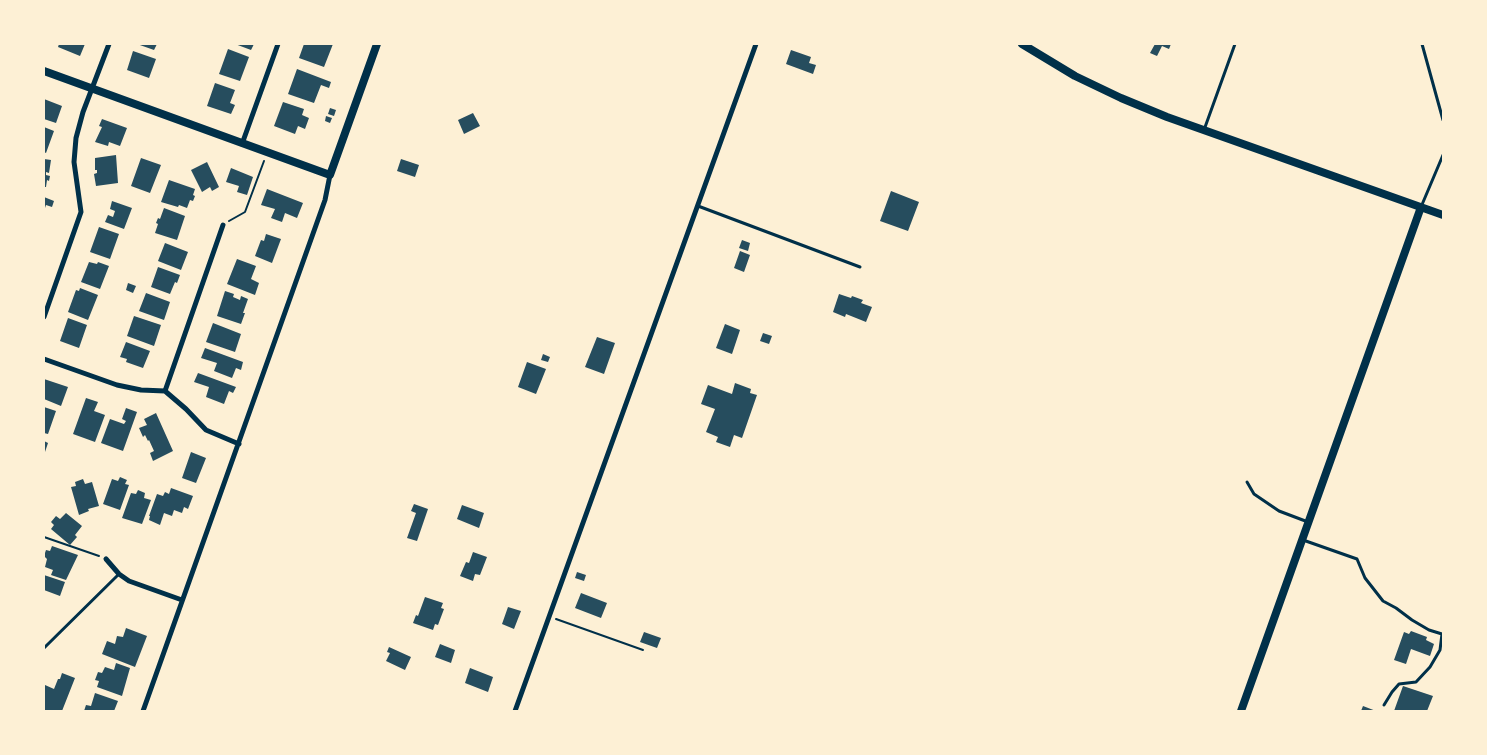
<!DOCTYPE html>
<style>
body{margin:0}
#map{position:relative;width:1487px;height:755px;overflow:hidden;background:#fdf0d5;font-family:Karla,sans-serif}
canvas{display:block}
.frame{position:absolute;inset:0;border:45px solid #fdf0d5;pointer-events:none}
</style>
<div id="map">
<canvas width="1487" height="755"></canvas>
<div class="frame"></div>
</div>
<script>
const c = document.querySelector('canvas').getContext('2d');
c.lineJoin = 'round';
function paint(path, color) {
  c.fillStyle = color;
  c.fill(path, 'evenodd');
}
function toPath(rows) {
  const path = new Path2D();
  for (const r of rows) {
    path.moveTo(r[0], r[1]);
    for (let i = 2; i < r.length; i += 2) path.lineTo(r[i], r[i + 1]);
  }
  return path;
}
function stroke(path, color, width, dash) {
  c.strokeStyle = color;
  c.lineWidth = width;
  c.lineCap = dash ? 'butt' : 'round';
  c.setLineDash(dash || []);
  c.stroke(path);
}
paint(toPath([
 [59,44,85,44,80,56,58,47],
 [137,44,157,44,154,50],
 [235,44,254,44,251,50],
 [304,44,333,44,324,67,299,58],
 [1155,44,1171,44,1169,49,1162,46,1157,56,1150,53],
 [228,49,249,57,240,81,219,74],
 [791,50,811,57,809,63,816,65,813,74,786,64],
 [133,51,156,59,149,78,127,70],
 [297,69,331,82,329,88,321,85,314,103,288,94],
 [215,83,235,90,230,103,235,105,231,114,207,106],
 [44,99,62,106,56,123,44,119],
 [283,102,304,109,302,115,309,118,305,129,298,126,295,134,274,126],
 [330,108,336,110,334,116,328,114],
 [473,113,480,126,464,134,458,120],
 [326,116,332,118,330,123,325,121],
 [102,119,127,128,120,146,109,142,108,146,95,142,102,127,99,126],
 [44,127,54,131,46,153,44,152],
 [116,155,118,183,96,186,94,174,97,173,97,170,95,170,95,158],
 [141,158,161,165,150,193,131,186],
 [44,159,51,160,49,173,46,172,46,175,50,176,49,181,47,180,46,187,44,187],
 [401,159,419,165,415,177,397,171],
 [207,162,219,187,212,191,210,187,202,192,191,170],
 [231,168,253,177,247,195,237,192,239,186,226,182],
 [169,180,195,189,193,195,195,196,193,201,190,200,187,208,179,205,178,207,161,202],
 [267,189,303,203,297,218,285,213,282,222,271,218,275,209,261,205],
 [891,191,919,202,908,231,880,221],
 [44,197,54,201,52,207,46,205,44,211],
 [112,201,132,208,124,229,105,222,108,215,113,217,115,211,110,209],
 [164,208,185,216,177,240,155,233,158,224,156,223,158,218,160,219],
 [99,227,119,234,110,259,90,252],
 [266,234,281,239,272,263,255,256,261,240,264,241],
 [742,240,750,243,748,251,739,248],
 [165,243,188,252,181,270,158,261],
 [740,251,750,255,744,272,734,268],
 [237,259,256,266,251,279,259,283,255,295,227,284],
 [89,262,97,264,98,262,109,266,100,289,81,282],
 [158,267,180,275,177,283,175,282,170,294,151,287],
 [128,283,136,286,133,293,126,290],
 [80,288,98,295,88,320,68,312,76,290,79,291],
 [225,291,234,294,233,297,240,300,241,296,248,299,243,313,245,313,241,324,217,316],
 [146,293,170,302,164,320,139,311],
 [839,294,851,298,852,296,863,300,861,303,872,307,866,322,846,314,845,317,833,312],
 [134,316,161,325,154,346,127,336],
 [68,318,87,325,79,348,60,341],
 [213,323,241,334,235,352,206,342],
 [725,324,740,330,732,354,716,348],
 [763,333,772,336,769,344,760,341],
 [597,337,615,343,604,374,585,367],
 [126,342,150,351,143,368,126,362,127,359,120,357],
 [205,348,243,362,241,370,236,368,232,378,214,371,217,363,201,358],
 [543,354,550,357,548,362,541,360],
 [527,362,546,369,536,394,518,387],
 [198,373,236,387,233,393,229,391,224,404,206,397,209,387,194,382],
 [44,379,68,387,61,406,44,399],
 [735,383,751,389,750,393,757,395,742,438,734,435,730,447,716,442,718,437,706,432,715,409,701,404,708,385,732,394],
 [86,398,98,402,94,411,105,415,95,442,73,434],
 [44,407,56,411,48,434,44,433],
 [126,408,137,412,123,451,101,443,110,419,124,424,126,421,122,419],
 [156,413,173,451,153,461,150,453,154,451,149,440,148,441,145,435,143,437,139,428,147,425,144,419],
 [44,441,48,443,44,455],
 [191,452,206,458,196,483,182,478],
 [120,477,127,480,125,484,129,485,120,510,103,504,112,479,118,481],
 [83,479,85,484,92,482,99,506,88,509,89,511,79,515,71,487,76,486,75,482],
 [171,488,193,496,188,509,184,507,182,513,174,510,172,516,164,513,160,525,149,520,150,516,149,516,157,494,163,496,165,492,169,494],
 [138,490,145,493,144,498,151,500,142,524,122,518,131,493,136,494],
 [414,504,428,509,417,541,407,538,416,513,411,511],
 [462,505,484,513,479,528,457,519],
 [66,513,82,526,75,535,77,537,70,545,51,529,54,525,51,522,56,516,60,519],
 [52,546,78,555,66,580,51,575,53,570,45,567,47,559,44,556,46,550,50,551],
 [473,552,487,557,480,575,475,574,473,581,460,576,466,562,469,563],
 [577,572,586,575,584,581,575,578],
 [44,575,65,582,60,596,44,590],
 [581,593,607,603,601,618,575,608],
 [425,597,443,603,441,608,444,609,438,625,435,624,433,630,413,623,416,615,418,616],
 [508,607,521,611,514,629,502,624],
 [126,628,147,636,135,667,102,654,107,641,115,644,117,636,123,637],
 [1411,631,1427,637,1426,640,1434,644,1430,656,1411,649,1406,664,1394,660,1404,632,1409,634],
 [644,632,661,638,657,648,640,642],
 [440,644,455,650,451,663,435,657],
 [389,647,411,657,405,670,386,661,390,653,387,652],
 [116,663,130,668,122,696,97,687,99,681,95,680,98,672,102,673,105,667,114,670],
 [470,668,493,677,488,692,465,683],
 [62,673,75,678,62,711,44,710,45,685,54,689,58,679,60,679],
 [1403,686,1433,696,1427,711,1394,711],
 [95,693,118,701,114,711,84,711,86,705,91,706],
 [1363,706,1376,711,1361,711]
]), '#264d5e');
stroke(toPath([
 [229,221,245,212,264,161],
 [44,537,99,556],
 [556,619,643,650]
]), '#003049', 2);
stroke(toPath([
 [1422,44,1443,120],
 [1204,130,1235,44],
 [698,206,860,267],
 [1421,207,1443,155],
 [1247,482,1254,494,1279,511,1308,522],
 [1303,540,1357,559,1365,578,1383,601,1396,608,1412,620,1429,630,1442,634,1440,650,1430,667,1416,682,1399,684,1392,692,1384,705],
 [44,648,119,574]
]), '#003049', 3);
stroke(toPath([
 [242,144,278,44],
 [44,317,81,212,74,162,76,138,83,112,109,44],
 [44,359,117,385,141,390,165,391,186,409,206,430,239,444],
 [165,391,223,225],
 [106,559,119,574,129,581,182,600],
 [143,711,325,200,330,175],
 [515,711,756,44]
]), '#003049', 5);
stroke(toPath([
 [1022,44,1075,76,1121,98,1167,117,1443,215],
 [44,71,330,175,377,44],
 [1241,711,1421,207]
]), '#003049', 8);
</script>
